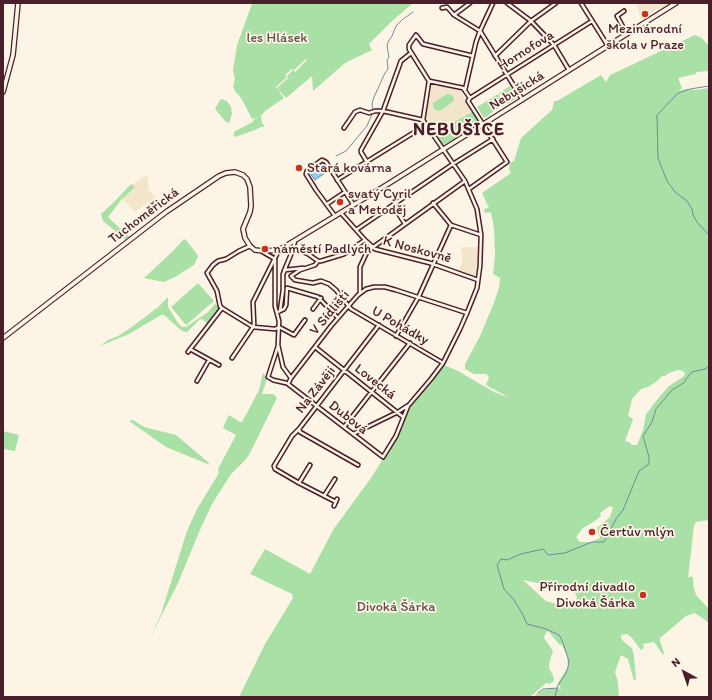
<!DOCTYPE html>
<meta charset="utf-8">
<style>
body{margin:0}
#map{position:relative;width:712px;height:700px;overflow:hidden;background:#fcf5e5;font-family:Itim,sans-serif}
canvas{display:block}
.frame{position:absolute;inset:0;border:4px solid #4a1f2b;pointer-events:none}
.north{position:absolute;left:664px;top:652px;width:40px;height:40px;-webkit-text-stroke:3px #fcf5e5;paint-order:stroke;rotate:320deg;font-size:11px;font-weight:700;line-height:16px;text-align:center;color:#4a1f2b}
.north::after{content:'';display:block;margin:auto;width:14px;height:18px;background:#4a1f2b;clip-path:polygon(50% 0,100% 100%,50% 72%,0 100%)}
</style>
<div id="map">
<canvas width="712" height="700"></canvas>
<div class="frame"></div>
<div class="north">N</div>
</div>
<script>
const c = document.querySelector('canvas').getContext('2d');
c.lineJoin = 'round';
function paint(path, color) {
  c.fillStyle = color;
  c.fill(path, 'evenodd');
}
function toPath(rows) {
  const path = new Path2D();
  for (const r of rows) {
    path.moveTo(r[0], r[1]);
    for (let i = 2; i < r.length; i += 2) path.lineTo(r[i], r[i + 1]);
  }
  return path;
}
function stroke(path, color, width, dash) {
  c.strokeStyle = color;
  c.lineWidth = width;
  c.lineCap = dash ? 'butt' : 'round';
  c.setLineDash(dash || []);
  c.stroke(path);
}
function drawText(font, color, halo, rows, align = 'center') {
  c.font = font + ' Itim,sans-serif';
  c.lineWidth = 3.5;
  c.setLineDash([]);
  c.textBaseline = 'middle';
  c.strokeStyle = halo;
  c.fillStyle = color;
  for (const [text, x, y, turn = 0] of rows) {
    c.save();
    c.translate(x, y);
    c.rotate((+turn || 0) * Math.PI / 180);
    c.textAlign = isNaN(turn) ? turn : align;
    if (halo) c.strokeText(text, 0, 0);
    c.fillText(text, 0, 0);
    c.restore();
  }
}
paint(toPath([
 [636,3,667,3,668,4,658,10,657,9,655,10,641,20],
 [433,84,460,90,472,110,452,124,451,123,434,133,426,121,425,115,430,86],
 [147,175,149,190,155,197,135,212,122,199,134,187,132,185],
 [462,247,478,247,477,278,459,271,463,257,461,252]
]), '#f2e5cc');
paint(toPath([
 [253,3,413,3,391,22,369,44,372,50,345,63,313,91,312,76,286,98,277,88,288,78,287,76,293,70,295,72,307,60,306,59,294,70,292,69,285,75,287,77,276,87,284,98,265,111,261,116,262,123,265,127,261,127,255,130,235,137,233,135,235,131,253,122,253,120,258,117,252,119,241,98,235,91,233,86,235,79,233,70,237,45,252,4],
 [695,35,702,38,707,44,709,44,709,71,696,72,696,74,678,78,682,88,679,91,686,89,696,90,709,88,709,520,696,522,694,525,688,578,691,576,693,578,693,585,696,595,709,609,709,623,695,613,686,616,660,638,660,641,664,653,663,655,654,642,643,644,644,648,641,650,632,638,627,634,621,635,621,638,624,642,632,648,634,656,636,679,634,681,633,677,628,659,621,655,615,672,618,682,619,697,533,697,543,690,556,688,561,689,558,683,568,667,567,656,562,645,559,644,548,631,545,634,544,638,553,651,549,664,549,668,553,675,554,680,553,682,549,684,546,683,530,697,239,697,265,644,293,598,292,594,250,574,265,549,310,574,333,530,371,478,390,448,399,432,409,407,444,365,458,371,494,392,510,398,486,385,489,377,486,374,474,374,465,369,465,364,480,336,493,305,499,288,500,278,493,274,495,255,494,229,491,212,485,213,484,209,489,208,482,193,511,173,509,169,510,163,514,161,521,138,552,110,554,101,557,101,601,75,606,82,610,75],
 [678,370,683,371,685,374,684,376,669,386,661,395,646,414,643,430,637,445,631,445,631,443,625,441,633,419,628,416,632,399,641,389,648,387,657,381,662,376,665,376,669,373],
 [610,506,613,508,610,517,597,528,600,538,591,542,580,542,576,537,583,528,595,521,601,516,600,513],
 [523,580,543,584,552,590,563,590,566,588,573,590,577,597,575,602,571,605,563,606,546,601],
 [510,86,517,98,507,104,499,93],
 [447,94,452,95,454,98,454,101,440,111,435,110,433,106,433,103],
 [498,94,505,104,484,118,477,107],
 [222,99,227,101,231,107,232,114,229,123,226,122,215,109,220,100],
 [473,111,481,123,442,146,434,134],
 [131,184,135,187,122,199,108,217,128,236,130,236,124,240,124,238,103,221,101,214,114,202],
 [184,239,186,240,197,254,198,257,194,265,175,277,164,282,144,278,172,252],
 [198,283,214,301,186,325,171,307],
 [168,297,168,307,178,323,182,327,186,327,208,312,215,304,218,306,219,309,206,326,206,322,202,319,199,320,187,332,182,331,164,315,161,315,129,334,100,346,108,340,118,336,129,329,157,308],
 [263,373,267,379,262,394,273,394,277,398,250,453,246,459,231,474,212,504,199,532,178,583,150,638,161,614,187,531,197,509,219,473,218,469,236,435,223,428,225,423,229,415,240,422,242,422,259,390],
 [133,420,144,427,176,435,208,462,210,465,166,447,129,421],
 [3,431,19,435,15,451,3,449]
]), '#a8e0a5');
const water = toPath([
 [323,161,329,170,315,180,309,172,323,161]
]);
paint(water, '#8bd1ed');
stroke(water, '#718a9f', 1);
stroke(toPath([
 [709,86,690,89,678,93,657,115,658,158,667,181,675,192,687,201,692,209,693,215,697,222,709,235],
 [373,110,372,104,374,97,385,73,388,69,387,60,389,57,387,46,388,42,392,36,396,26,402,20,413,12],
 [336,156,346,151,367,126,373,112],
 [538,693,543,689,558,688],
 [555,697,558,685,566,673,568,667,569,661,562,640,559,635,546,629,527,624,522,613,514,600,504,589,497,565,501,559,507,560,521,554,543,549,548,555,565,553,592,542,604,542,616,519,623,510,639,471,649,464,649,457,643,436,652,422,656,409,672,390,685,382,686,379,692,372,705,369,709,366]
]), '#718a9f', 1);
const street = toPath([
 [470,3,454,15,480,31,522,99],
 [507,3,531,21,554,45,569,70],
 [581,3,608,46],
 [442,8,447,7,454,15],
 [624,11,617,16,627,34],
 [495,56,531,21,556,3],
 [429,81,409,49,409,45,416,35,423,44,473,56],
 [465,90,476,42,480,31,493,3],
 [470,98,592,21],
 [344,128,355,112,360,110,369,113,375,111,383,111,423,120],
 [367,162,361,152,361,150,383,111,401,61,411,53],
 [337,180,426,125],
 [469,189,507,162,468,101,470,98],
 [433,203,451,225,481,235],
 [327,204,345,192],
 [393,205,405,224],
 [341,213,365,240,375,249,430,263,478,280],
 [335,216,316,190,306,174,307,171,322,160,326,162,353,204],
 [356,230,453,164,493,139],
 [250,246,239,251,226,259,218,261,213,265,207,273,217,291,220,306,222,308,253,327,275,329,279,327,294,335,305,320],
 [263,252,275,259],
 [275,260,275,306,279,321,278,345,283,367,291,378],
 [318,261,315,265,300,270,291,276,295,280,313,283,321,281,329,284,336,290,351,309,443,363],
 [284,271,292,252,295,241],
 [360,293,360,267,366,254,372,248,465,181],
 [313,309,321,298],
 [280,311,283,290,283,274,285,270,303,268],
 [278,312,284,309,286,305,287,288,318,297,338,318],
 [467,313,396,290,385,287,374,287,366,289,358,295,331,326,291,378,288,384,383,457,396,436,408,406,431,379,443,363,460,329,467,313,477,288,480,266,481,235,477,209,465,181,423,120,429,81,463,88,470,98],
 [396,336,419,296,451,225],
 [278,346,268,377,273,380,286,383],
 [315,347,403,417],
 [190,349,219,365],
 [188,352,222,308],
 [232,358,253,327,254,324,253,302,279,250,296,249,308,254,318,261,321,261,344,254,365,240],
 [197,381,209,360],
 [344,427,410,343],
 [299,429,300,432,358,465],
 [353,434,398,412,407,406],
 [299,483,310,465],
 [324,496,335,479],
 [336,502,299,483,275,469,274,466,292,436,299,429,379,325],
 [334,506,337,499]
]);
const secondary = toPath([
 [3,92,13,55,18,3],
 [3,338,166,212,219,176,226,173,235,172,243,175,247,179,250,187,251,206,250,212,243,229,245,238,250,246,255,250,263,251,279,250,388,184,676,3]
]);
stroke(street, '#4a1f2b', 5.5);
stroke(secondary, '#4a1f2b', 6);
stroke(street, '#fcf5e5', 2.5);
stroke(secondary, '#fcf5e5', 3.5);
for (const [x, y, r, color] of [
 [645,14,4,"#c8321e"],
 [299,168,4,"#c8321e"],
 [340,202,4,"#c8321e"],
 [265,249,4,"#c8321e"],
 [592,532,4,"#c8321e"],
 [643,595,4,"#c8321e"]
]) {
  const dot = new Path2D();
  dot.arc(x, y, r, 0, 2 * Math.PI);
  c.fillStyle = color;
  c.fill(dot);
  stroke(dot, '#fcf5e5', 1.5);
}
drawText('14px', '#4a1f2b', '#fcf5e5', [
 ["Mezinárodní",645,29,"center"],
 ["škola v Praze",645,45,"center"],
 ["Stará kovárna",307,168],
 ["svatý Cyril",348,194],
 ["a Metoděj",348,210],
 ["náměstí Padlých",273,249],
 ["Čertův mlýn",600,532],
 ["Přírodní divadlo",635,587,"right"],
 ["Divoká Šárka",635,603,"right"]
], 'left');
drawText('14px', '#624f4a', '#fcf5e5', [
 ["les Hlásek",277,38],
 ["Divoká Šárka",396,607]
]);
drawText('14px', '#4a1f2b', '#fcf5e5', [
 ["Hornofova",526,51,-32],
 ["Nebušická",517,91,-32],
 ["Tuchoměřická",144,216,-37],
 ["K Noskovně",417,250,15],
 ["V Sídlišti",330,313,-50],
 ["U Pohádky",400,326,30],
 ["Lovecká",375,382,38],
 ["Na Závěji",316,390,-52],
 ["Dubová",348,418,38]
]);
c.letterSpacing = '1px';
drawText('bold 18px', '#4a1f2b', '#fcf5e5', [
 ["NEBUŠICE",459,130]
]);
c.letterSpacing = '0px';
</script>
